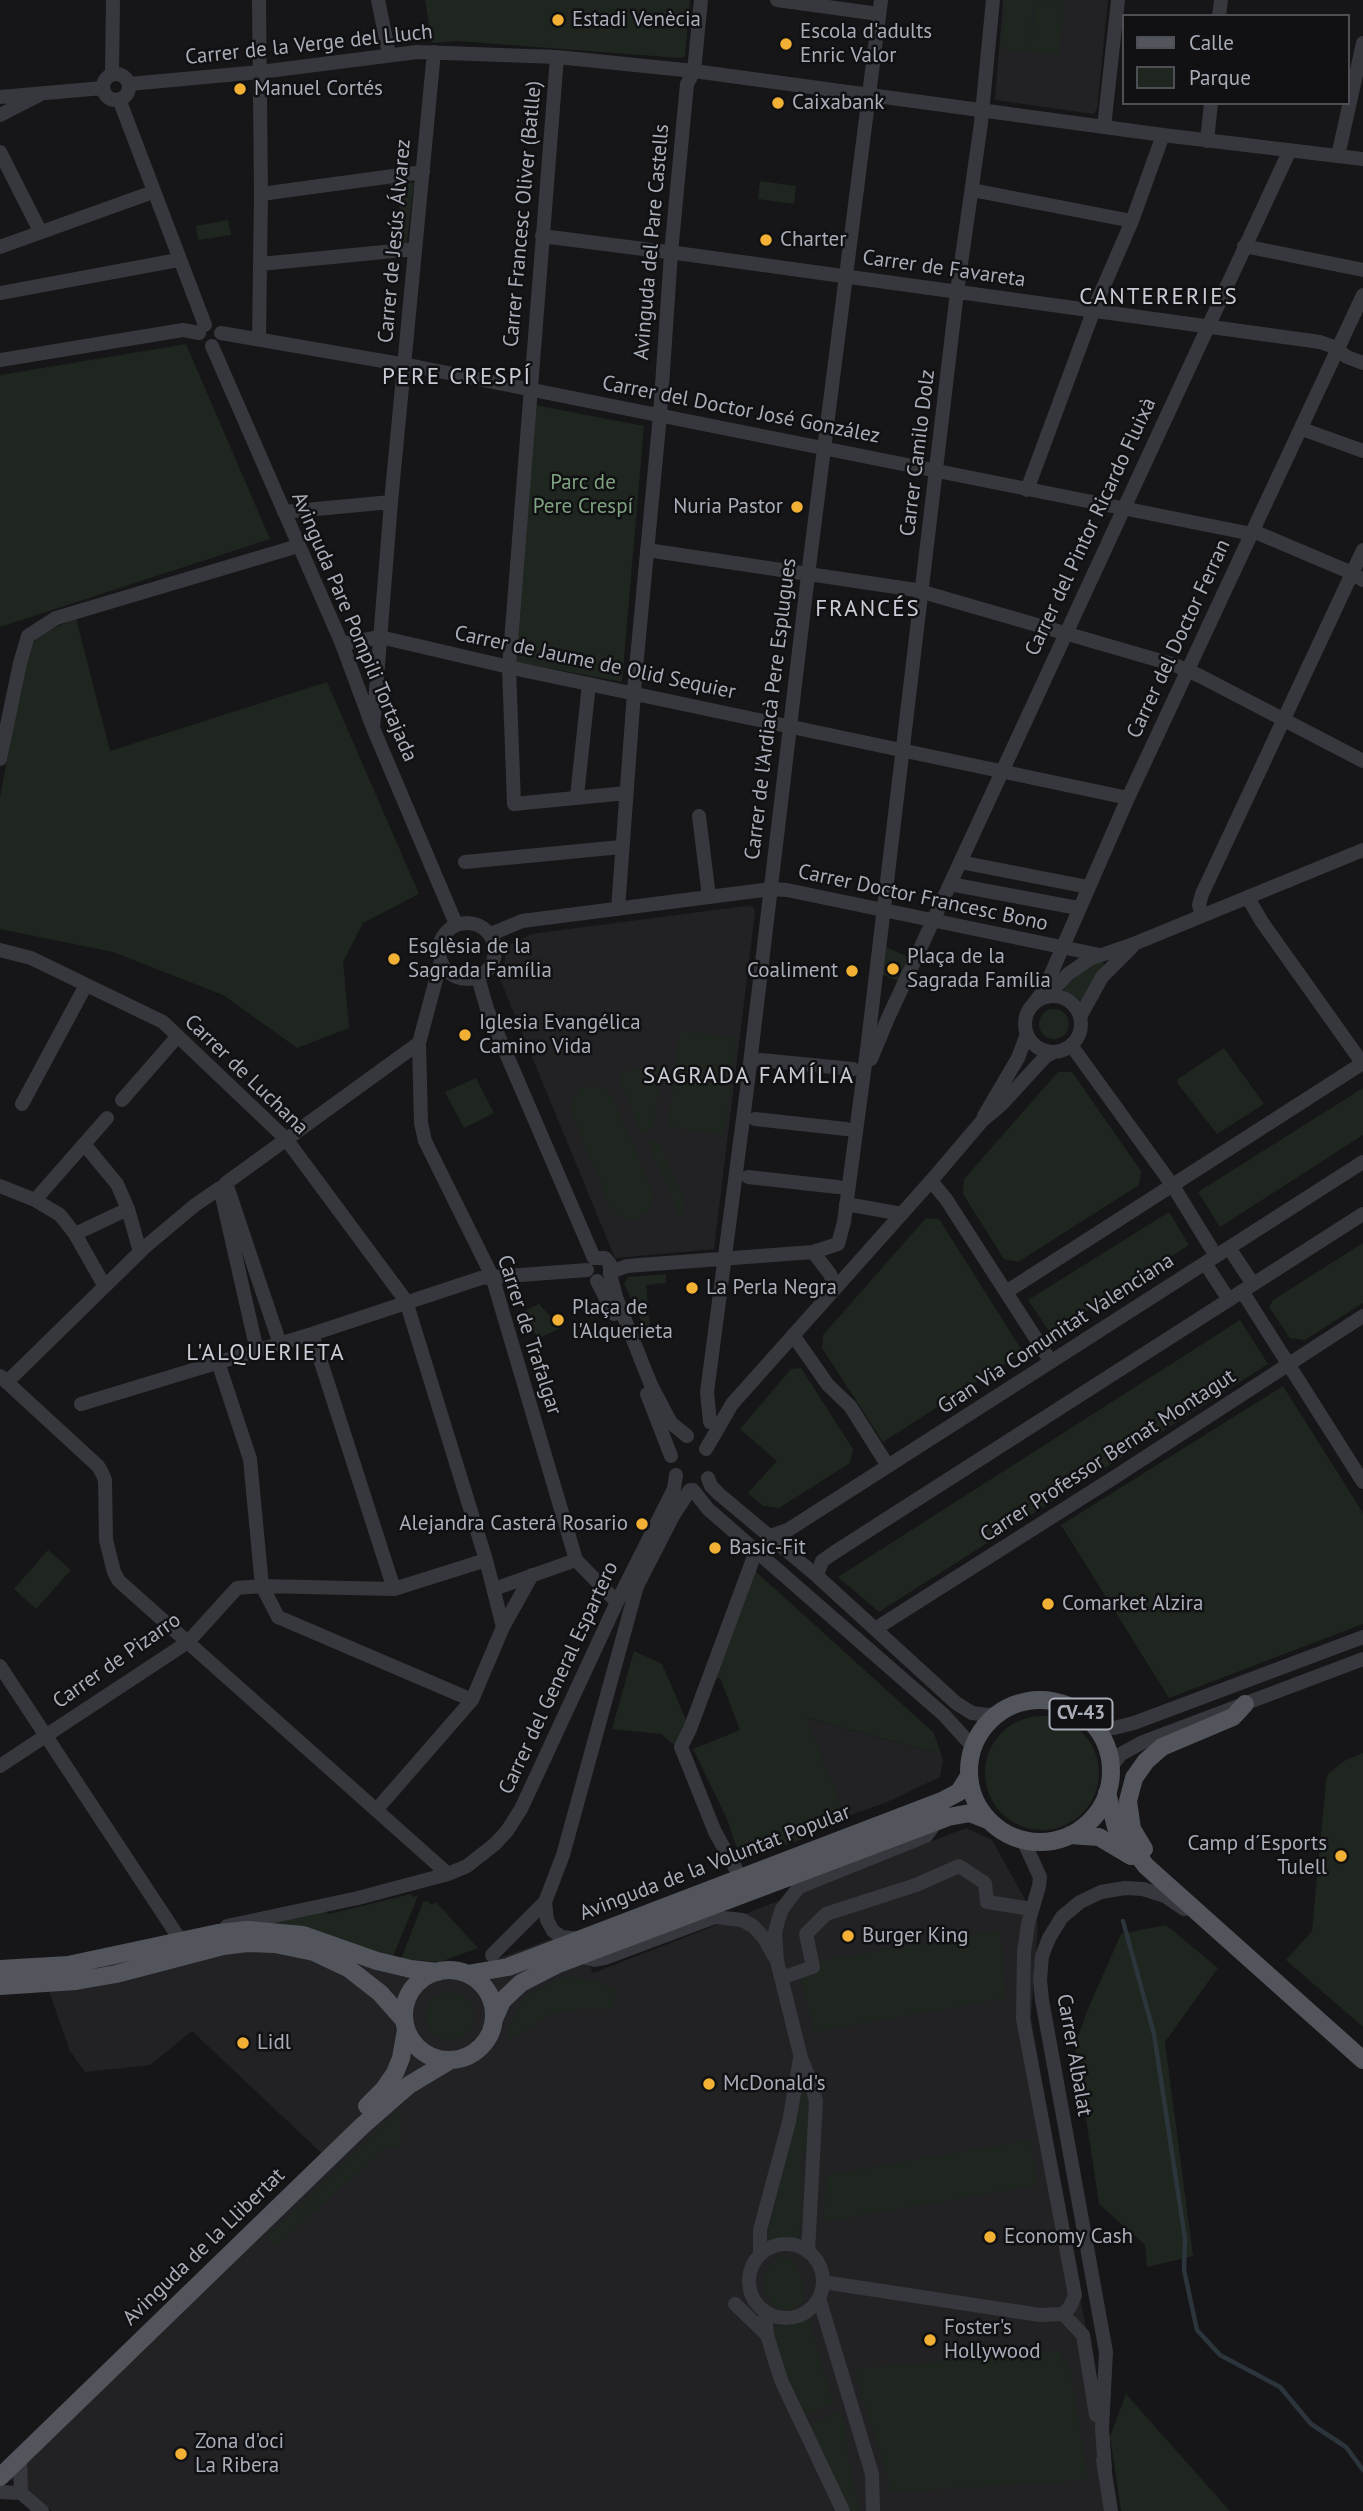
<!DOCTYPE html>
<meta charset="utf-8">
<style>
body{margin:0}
#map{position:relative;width:1363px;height:2511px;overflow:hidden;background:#161618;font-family:"PT Sans",sans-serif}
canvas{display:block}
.legend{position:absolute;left:1122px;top:14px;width:228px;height:91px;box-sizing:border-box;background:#111113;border:2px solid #4d4f55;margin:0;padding:9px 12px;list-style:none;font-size:21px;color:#a8adb8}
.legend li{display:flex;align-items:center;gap:14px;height:35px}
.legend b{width:35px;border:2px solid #4d4f55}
</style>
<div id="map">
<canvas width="1363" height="2511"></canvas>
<ul class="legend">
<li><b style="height:9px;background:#53555c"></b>Calle</li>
<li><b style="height:19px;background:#1e261f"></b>Parque</li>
</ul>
</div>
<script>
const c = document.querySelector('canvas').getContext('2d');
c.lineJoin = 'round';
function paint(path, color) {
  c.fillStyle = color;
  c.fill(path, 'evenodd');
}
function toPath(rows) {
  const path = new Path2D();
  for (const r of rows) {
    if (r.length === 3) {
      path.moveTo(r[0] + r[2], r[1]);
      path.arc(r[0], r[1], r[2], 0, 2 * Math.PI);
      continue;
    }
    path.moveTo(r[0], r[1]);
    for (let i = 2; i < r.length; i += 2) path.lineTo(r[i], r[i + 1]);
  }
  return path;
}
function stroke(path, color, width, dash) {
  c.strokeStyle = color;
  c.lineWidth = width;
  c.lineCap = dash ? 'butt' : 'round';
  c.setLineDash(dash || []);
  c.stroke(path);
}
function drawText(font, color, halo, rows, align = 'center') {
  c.font = font + ' "PT Sans",sans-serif';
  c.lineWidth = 5;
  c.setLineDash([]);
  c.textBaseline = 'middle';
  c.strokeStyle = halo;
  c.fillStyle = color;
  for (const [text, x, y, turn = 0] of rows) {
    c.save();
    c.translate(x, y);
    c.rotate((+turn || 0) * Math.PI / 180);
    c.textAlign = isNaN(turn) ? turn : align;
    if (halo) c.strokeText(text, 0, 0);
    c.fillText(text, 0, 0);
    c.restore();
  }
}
paint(toPath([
 [1003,0,1108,0,1097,109,1093,114,995,100],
 [746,906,753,907,755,912,714,1249,615,1258,499,977,505,961,506,947,531,934],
 [806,1718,941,1754,943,1760,940,1777,887,1802,845,1817],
 [966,1828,992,1840,1038,1923,1031,2018,1118,2511,52,2511,0,2471,0,2465,332,2163,192,2031,150,2065,85,2072,70,2051,45,1980,257,1925,414,1968,475,1967,575,1930,593,1973]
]), '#222225');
paint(toPath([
 [425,0,690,0,685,57,680,58,457,41,432,43],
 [1006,0,1034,0,1029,52,1000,49],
 [1036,0,1065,1,1059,55,1030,52],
 [760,181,796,186,794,204,758,199],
 [408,182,414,183,407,242,394,247,395,240,397,240,393,215,400,211,399,204,397,205,396,191,390,191,389,184],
 [228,220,231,235,198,240,196,226],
 [186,344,270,539,0,627,0,375],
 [535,405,644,426,622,682,515,662],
 [76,618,110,751,327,682,419,894,363,923,343,962,349,1028,297,1048,223,995,113,952,0,929,0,797,26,660,37,636],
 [886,947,908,957,898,981,883,975],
 [1102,960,1104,965,1081,1004,1079,999,1062,989,1078,975],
 [1054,1024,15],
 [680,1031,737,1038,724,1135,668,1127],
 [1224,1048,1264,1104,1217,1134,1178,1084,1178,1079],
 [661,1067,654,1125,643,1136,625,1094,619,1072],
 [1058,1072,1072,1072,1141,1171,1139,1185,1018,1262,1004,1259,963,1194,964,1179],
 [476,1078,494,1113,464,1128,445,1092],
 [594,1086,606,1090,612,1095,652,1189,653,1200,649,1210,638,1218,629,1219,619,1216,612,1210,571,1113,571,1103,575,1095,582,1088],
 [1363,1088,1363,1135,1220,1227,1198,1192],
 [653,1141,660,1144,685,1200,682,1213,679,1216,649,1143],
 [1169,1212,1189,1245,1051,1334,1028,1300],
 [926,1218,939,1219,1023,1352,883,1442,822,1348,823,1335],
 [1363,1243,1363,1303,1305,1340,1290,1338,1269,1307,1273,1300],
 [666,1274,666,1283,646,1285,651,1333,647,1333,624,1284,628,1277],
 [539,1304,561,1328,539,1338,518,1314],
 [1240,1320,1268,1364,879,1612,838,1577],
 [801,1368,853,1449,850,1463,779,1508,763,1506,748,1493,777,1461,740,1429,791,1369],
 [1283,1386,1363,1513,1363,1624,1169,1698,1061,1525],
 [48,1550,71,1570,36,1609,14,1589],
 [753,1569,934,1733,941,1754,807,1718,845,1817,800,1840,740,1859,727,1819,693,1749,740,1730,720,1678,709,1680],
 [634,1651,662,1664,690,1729,687,1738,673,1744,661,1734,612,1729],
 [1042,1773,57],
 [1363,1753,1363,2027,1286,1960,1312,1931,1326,1781,1328,1774,1344,1761],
 [411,1894,413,1897,418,1896,392,1959,266,1923,323,1910,329,1914],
 [429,1901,430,1905,436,1902,478,1948,440,1962,401,1959,423,1902],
 [1166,1925,1218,1968,1165,2042,1193,2256,1147,2267,1145,2245,1099,2204,1075,2045,1087,2011,1121,1934],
 [1000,1930,1006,1998,815,2032,797,1965],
 [570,1975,616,1988,613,2009,580,2009,550,2015,508,2040,512,2018,526,1997,546,1985],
 [450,2016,24],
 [801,2081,808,2082,811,2138,801,2157,801,2224,797,2242,766,2239,797,2116],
 [401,2109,401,2146,385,2148,275,2247,268,2236],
 [1030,2140,1038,2185,823,2222,827,2175],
 [780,2256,793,2260,804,2281,803,2301,795,2310,779,2310,765,2294,765,2273],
 [808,2317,828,2386,836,2402,806,2416,774,2349,773,2327],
 [1061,2351,1063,2362,1069,2362,1088,2480,892,2492,854,2369],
 [1126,2394,1230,2511,1121,2511,1110,2437],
 [840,2411,845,2422,848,2457,860,2511,849,2511,810,2425]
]), '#1e261f');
stroke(toPath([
 [1123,1921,1154,2034,1185,2239,1184,2270,1197,2330,1220,2355,1280,2387,1311,2424,1346,2447,1363,2470]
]), '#2c353c', 4.5);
stroke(toPath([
 [378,0,389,54],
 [777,0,879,14],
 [1219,16,1221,0],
 [557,57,509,667,514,804,626,793],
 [116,87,13],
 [112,74,113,0],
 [129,84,260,72,417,52,557,57,694,71,1163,135,1363,159],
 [0,97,103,88],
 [119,99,205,325],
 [0,115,39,95],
 [1104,127,1118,0],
 [1207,141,1211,103],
 [0,152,40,231],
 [1338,156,1363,43],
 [972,190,1132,221],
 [261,194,423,172],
 [542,236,691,255,1320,342,1334,347,1347,357,1363,363],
 [1244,246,1363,270],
 [0,247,153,192],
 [260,264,415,249],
 [0,293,178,260],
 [221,333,418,367,1252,534],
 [259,339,261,194,259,0],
 [212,346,342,644,373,728,456,924],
 [0,360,183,330,199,333],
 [1302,429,1363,451],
 [1027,490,1096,304,1132,221,1163,135],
 [284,512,391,502],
 [1253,531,1352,573,1363,580],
 [647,550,916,590,1175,665,1200,676,1363,761],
 [342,644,380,637,522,670,1128,798],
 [373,728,391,502,434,52],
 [0,759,20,663,28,636,56,618,298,546],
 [577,796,589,684],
 [699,816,709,897],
 [465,862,621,847],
 [960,862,1088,887],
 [950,884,1078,908],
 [1248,898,1262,922,1363,1064],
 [618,909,635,679,660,415,671,253,687,84,694,71,701,0],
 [1202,916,1199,905,1202,894,1363,550],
 [467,951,28],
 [491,934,522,921,771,889,787,890,1100,955],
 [0,950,31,958,163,1022,286,1139,406,1301,486,1560,503,1627],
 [441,961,419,1043,421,1123,425,1141,492,1276,576,1560,617,1602],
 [478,977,487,1009,594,1258],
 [1053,1024,28],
 [1046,997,1068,974,1090,959,1136,943,1363,850],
 [1035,1002,1044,990,1128,798,1363,295],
 [1080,1017,1102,977,1132,947],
 [1071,1045,1173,1186,1216,1256],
 [871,1059,888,1018,1289,152],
 [761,1060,853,1069],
 [122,1100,177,1037],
 [22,1104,86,985],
 [984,1116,1018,1058,1027,1034],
 [755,1119,846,1129],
 [84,1144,117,1184,128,1209,140,1252],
 [748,1177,838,1187],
 [931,1181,946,1199,1051,1362],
 [0,1186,35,1200,60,1215,75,1234,104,1285],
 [35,1200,107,1118],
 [846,1204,902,1214],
 [75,1234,128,1209],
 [1229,1248,1253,1284],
 [813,1252,830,1274,835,1289],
 [594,1258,605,1258,610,1264,610,1274,616,1297,651,1385,671,1423,687,1436],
 [1205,1263,1229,1300],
 [611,1272,627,1266,813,1252,838,1244,844,1222,868,1042,957,292,981,123,993,0],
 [597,1281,614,1314],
 [1242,1291,1363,1482],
 [1006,1292,1363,1063],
 [312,1334,394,1589],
 [793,1335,828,1385,850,1406,888,1466],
 [280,1344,226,1183,419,1043],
 [218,1362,250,1459,262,1586,278,1617,472,1700],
 [0,1376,98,1466,102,1473,105,1480,106,1540,114,1572,119,1581,448,1874],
 [7,1382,145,1247,195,1205,220,1188,257,1351],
 [647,1394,671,1456],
 [81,1404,312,1334,481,1278,587,1270],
 [710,1422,707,1392,747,1089,808,575,881,0],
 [706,1449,732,1404,931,1181,982,1121,1001,1105,1045,1057,1054,1052],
 [708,1478,711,1486,719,1494,817,1576,956,1703,972,1713,987,1715,997,1714],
 [693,1490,708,1509,944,1715,973,1747],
 [770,1536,788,1530,1363,1162],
 [817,1576,822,1561,835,1552,1363,1214],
 [494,1589,576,1560],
 [875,1629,1118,1475,1363,1316],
 [0,1666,179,1938],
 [1094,1726,1114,1728,1134,1723,1363,1637],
 [0,1766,188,1642,237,1588,262,1586,394,1589,486,1560],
 [1111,1767,1121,1754,1143,1742,1363,1659],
 [377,1809,472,1700,503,1627,532,1575],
 [1023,1840,1040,1877,1039,1886,1028,1924,1024,1952,1023,2019,1075,2295,1070,2307,1063,2314],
 [737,1871,715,1832,681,1747,690,1729,756,1551],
 [545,1902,547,1920,553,1931,562,1937,579,1939],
 [227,1926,358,1898,448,1874,467,1866,495,1844,507,1831,521,1809,617,1602,674,1489,676,1475],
 [492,1955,545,1902,563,1855,637,1586,674,1514,690,1490],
 [578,1956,595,1960,605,1958,715,1917,742,1920,753,1926,764,1938,774,1956],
 [781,1978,813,1967,806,1934,826,1914,916,1885,959,1866,985,1883,987,1902,1032,1909],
 [786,2281,37],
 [808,2252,816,2101,812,2085,801,2058,777,1961,775,1933,778,1921,782,1909,799,1887,926,1836,937,1821],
 [760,2255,760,2230,789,2122,800,2059],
 [823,2282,1040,2315,1063,2314],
 [819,2298,872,2474,873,2511],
 [735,2304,767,2335],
 [765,2312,767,2335,781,2380,843,2511],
 [1063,2314,1083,2335,1096,2415],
 [20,2457,21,2493],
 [1103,2460,1111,2511],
 [1105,2469,1102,2429,1106,2352,1042,2000,1040,1980,1042,1956,1049,1938,1062,1917,1080,1902,1101,1892,1125,1888,1143,1889,1165,1896,1184,1909],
 [0,2492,21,2493,42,2511]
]), '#37383d', 14);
stroke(toPath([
 [1040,1771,71],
 [1107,1793,1116,1827,1146,1866,1363,2060],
 [1070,1835,1099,1837,1131,1856],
 [1144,1849,1132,1829,1128,1801,1134,1778,1146,1761,1162,1747,1233,1717,1245,1704],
 [0,1969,68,1965,218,1933,248,1930,303,1935,377,1961,411,1969,438,1972],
 [449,2015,45],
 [467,1974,508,1967,942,1801,959,1792,969,1776],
 [0,1986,76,1981,116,1974,223,1946,247,1943,275,1944,314,1952,348,1968,380,1993,404,2020],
 [494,2019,502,2001,521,1983,558,1964,948,1817,970,1813,988,1820],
 [367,2106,384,2089,395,2073,401,2058,406,2030],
 [0,2477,362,2126,409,2085,449,2061]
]), '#53555c', 18);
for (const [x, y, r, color] of [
 [558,20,7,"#f2b134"],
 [786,44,7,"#f2b134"],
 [240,89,7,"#f2b134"],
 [778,103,7,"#f2b134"],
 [766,240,7,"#f2b134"],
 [797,507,7,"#f2b134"],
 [394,959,7,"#f2b134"],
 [893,969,7,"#f2b134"],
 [852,971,7,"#f2b134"],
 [465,1035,7,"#f2b134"],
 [692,1288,7,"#f2b134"],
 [558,1320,7,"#f2b134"],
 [642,1524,7,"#f2b134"],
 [715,1548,7,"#f2b134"],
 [1048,1604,7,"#f2b134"],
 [1341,1856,7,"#f2b134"],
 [848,1936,7,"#f2b134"],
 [243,2043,7,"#f2b134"],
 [709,2084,7,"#f2b134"],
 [990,2237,7,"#f2b134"],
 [930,2340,7,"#f2b134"],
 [181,2454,7,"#f2b134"]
]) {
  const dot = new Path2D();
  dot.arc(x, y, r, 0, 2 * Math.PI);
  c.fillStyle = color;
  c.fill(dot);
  stroke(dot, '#111113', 2.5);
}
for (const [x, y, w] of [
 [1081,1714,63]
]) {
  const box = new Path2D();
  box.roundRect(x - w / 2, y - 15.5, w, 31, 5);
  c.fillStyle = '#111113';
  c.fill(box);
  stroke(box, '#a8adb8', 2);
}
drawText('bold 19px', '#a8adb8', null, [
 ["CV-43",1081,1714]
]);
drawText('21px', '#a8adb8', '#111113', [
 ["Estadi Venècia",572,20],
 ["Escola d'adults",800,32],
 ["Enric Valor",800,56],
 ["Manuel Cortés",254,89],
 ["Caixabank",792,103],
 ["Charter",780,240],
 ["Nuria Pastor",783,507,"right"],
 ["Esglèsia de la",408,947],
 ["Sagrada Família",408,971],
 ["Plaça de la",907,957],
 ["Sagrada Família",907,981],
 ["Coaliment",838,971,"right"],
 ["Iglesia Evangélica",479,1023],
 ["Camino Vida",479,1047],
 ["La Perla Negra",706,1288],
 ["Plaça de",572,1308],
 ["l'Alquerieta",572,1332],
 ["Alejandra Casterá Rosario",628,1524,"right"],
 ["Basic-Fit",729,1548],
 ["Comarket Alzira",1062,1604],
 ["Camp d´Esports",1327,1844,"right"],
 ["Tulell",1327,1868,"right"],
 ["Burger King",862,1936],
 ["Lidl",257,2043],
 ["McDonald's",723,2084],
 ["Economy Cash",1004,2237],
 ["Foster's",944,2328],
 ["Hollywood",944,2352],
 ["Zona d'oci",195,2442],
 ["La Ribera",195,2466]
], 'left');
drawText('21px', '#a8adb8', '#111113', [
 ["Carrer de la Verge del Lluch",309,45,-6],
 ["Carrer Francesc Oliver (Batlle)",523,214,-85],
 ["Carrer de Jesús Álvarez",395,241,-85],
 ["Avinguda del Pare Castells",652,242,-85],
 ["Carrer de Favareta",944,269,8],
 ["Carrer del Doctor José González",741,410,11],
 ["Carrer Camilo Dolz",918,453,-83],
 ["Carrer del Pintor Ricardo Fluixà",1091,527,-65],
 ["Avinguda Pare Pompili Tortajada",354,627,67],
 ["Carrer del Doctor Ferran",1179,639,-65],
 ["Carrer de Jaume de Olid Sequier",595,663,12],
 ["Carrer de l'Ardiacà Pere Esplugues",771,709,-83],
 ["Carrer Doctor Francesc Bono",923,898,12],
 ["Carrer de Luchana",246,1075,44],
 ["Gran Via Comunitat Valenciana",1056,1334,-33],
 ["Carrer de Trafalgar",529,1335,72],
 ["Carrer Professor Bernat Montagut",1108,1456,-33],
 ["Carrer de Pizarro",117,1661,-35],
 ["Carrer del General Espartero",559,1678,-65],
 ["Avinguda de la Voluntat Popular",715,1863,-21],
 ["Carrer Albalat",1074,2055,80],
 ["Avinguda de la Llibertat",204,2247,-44]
]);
drawText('21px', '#7fa381', '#111113', [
 ["Parc de",583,483],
 ["Pere Crespí",583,507]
]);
c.letterSpacing = '2px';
drawText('23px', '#c9ccd4', '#111113', [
 ["CANTERERIES",1159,297],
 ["PERE CRESPÍ",457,377],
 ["FRANCÉS",868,609],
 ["SAGRADA FAMÍLIA",749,1076],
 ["L'ALQUERIETA",266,1353]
]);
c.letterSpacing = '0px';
</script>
